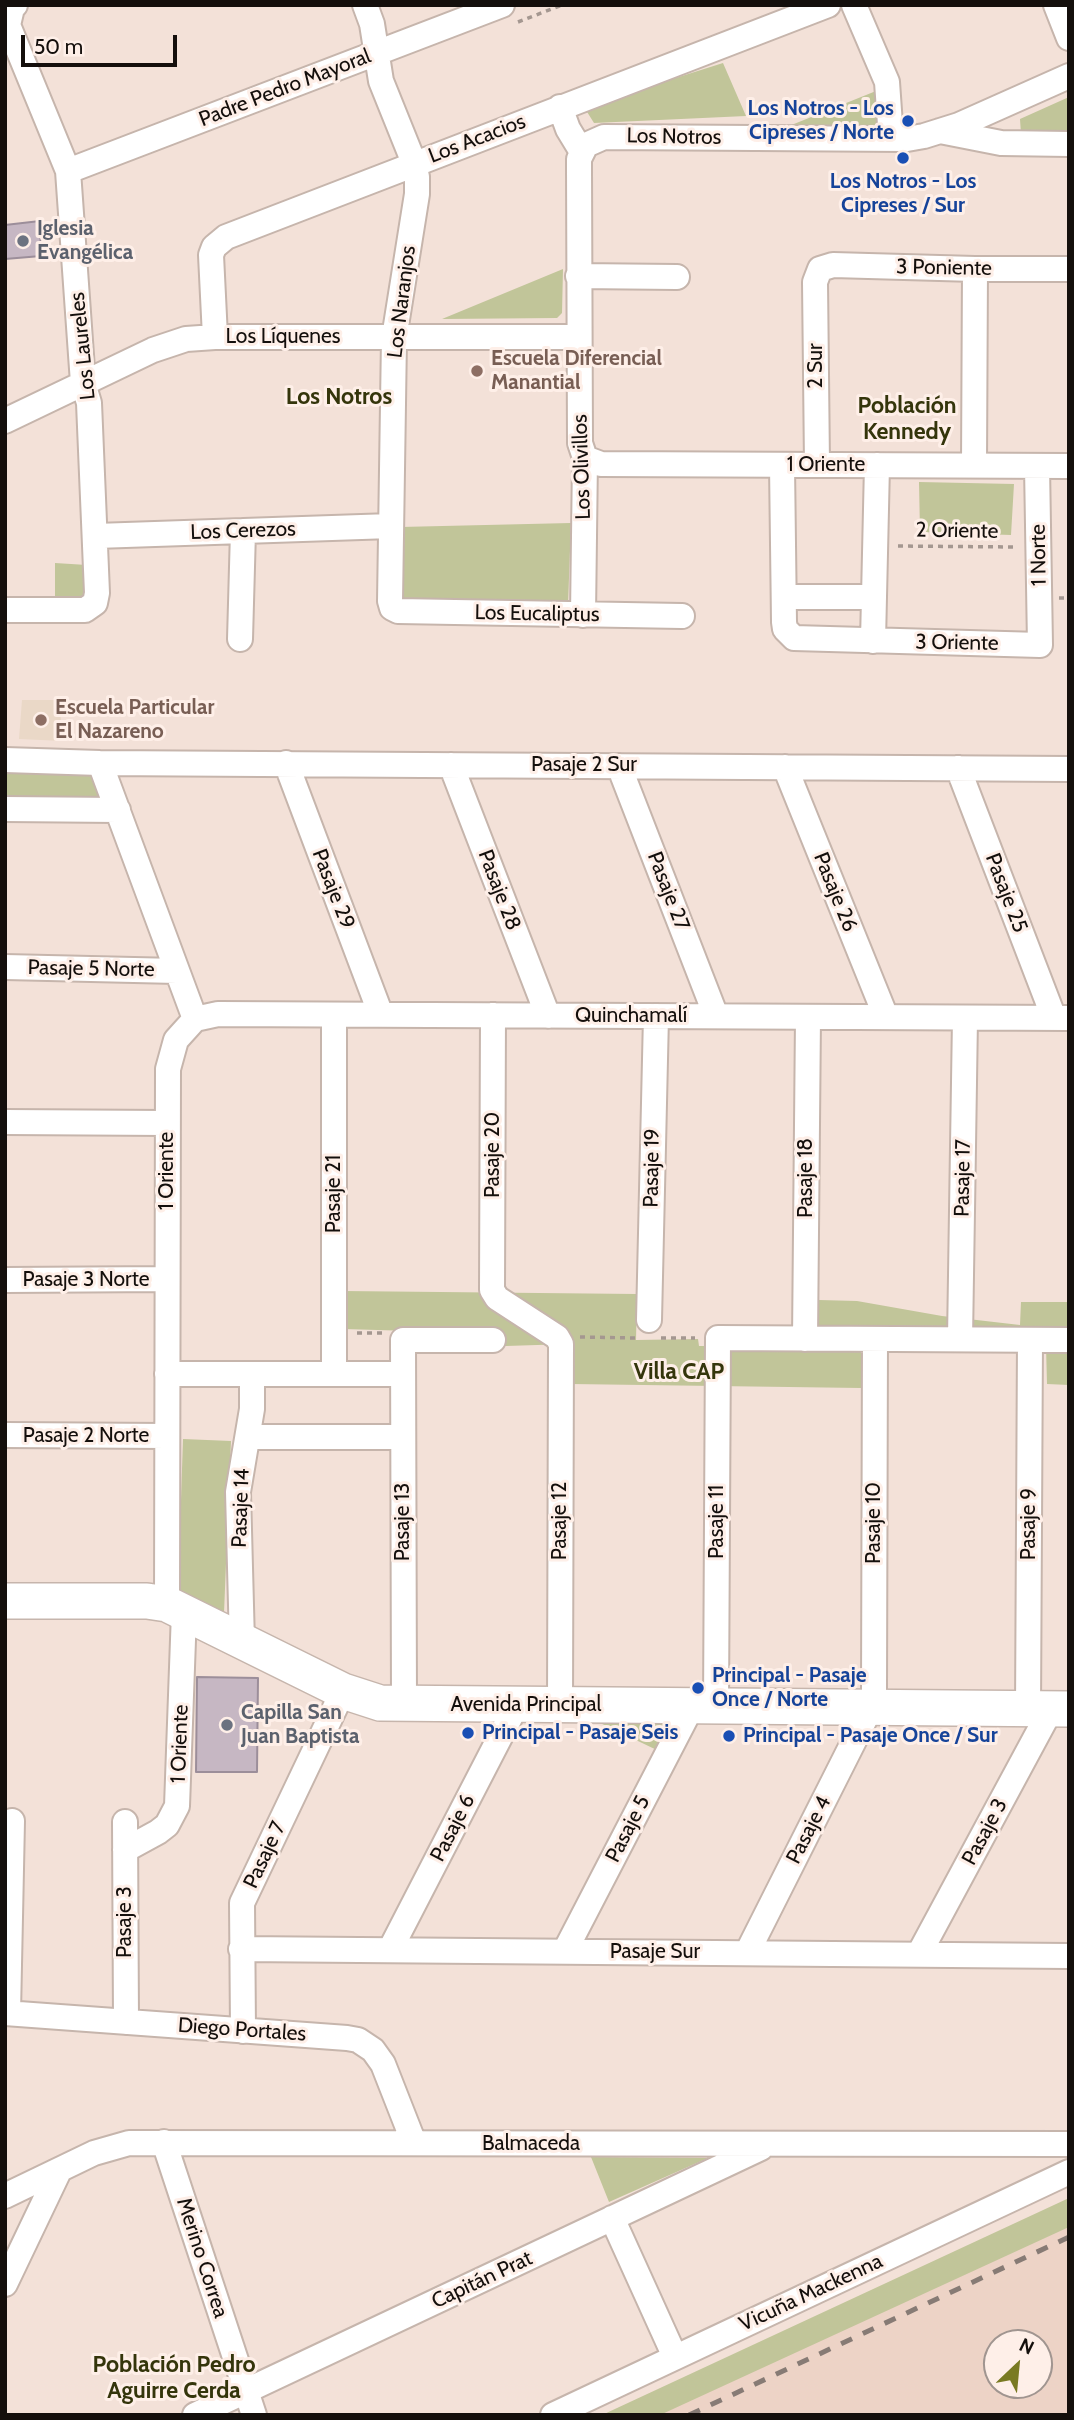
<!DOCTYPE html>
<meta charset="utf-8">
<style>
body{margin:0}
#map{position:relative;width:1074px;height:2420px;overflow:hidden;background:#f3e1d8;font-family:Cabin,sans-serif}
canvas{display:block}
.frame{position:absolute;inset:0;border:7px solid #140f0c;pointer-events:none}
.north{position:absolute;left:983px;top:2329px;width:70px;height:70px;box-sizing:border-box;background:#feefe8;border:2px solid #a09590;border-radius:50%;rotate:26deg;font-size:19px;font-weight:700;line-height:28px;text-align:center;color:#140f0c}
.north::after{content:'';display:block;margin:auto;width:24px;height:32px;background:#797a22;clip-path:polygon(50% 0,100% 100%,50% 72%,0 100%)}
.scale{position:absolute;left:21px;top:35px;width:156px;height:32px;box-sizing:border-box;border:4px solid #140f0c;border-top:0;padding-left:9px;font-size:21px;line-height:24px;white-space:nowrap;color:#140f0c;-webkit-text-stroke:5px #feefe8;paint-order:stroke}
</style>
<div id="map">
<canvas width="1074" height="2420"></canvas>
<div class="frame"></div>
<div class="north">N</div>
<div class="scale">50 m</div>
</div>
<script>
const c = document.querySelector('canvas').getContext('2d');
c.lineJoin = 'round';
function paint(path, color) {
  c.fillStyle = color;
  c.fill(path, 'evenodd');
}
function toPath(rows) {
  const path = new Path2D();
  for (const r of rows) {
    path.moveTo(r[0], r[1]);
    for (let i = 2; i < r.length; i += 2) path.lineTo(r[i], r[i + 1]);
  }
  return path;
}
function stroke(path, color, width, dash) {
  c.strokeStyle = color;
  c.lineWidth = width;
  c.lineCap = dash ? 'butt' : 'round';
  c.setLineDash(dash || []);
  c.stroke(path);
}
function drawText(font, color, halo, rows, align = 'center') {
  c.font = font + ' Cabin,sans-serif';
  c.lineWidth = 6;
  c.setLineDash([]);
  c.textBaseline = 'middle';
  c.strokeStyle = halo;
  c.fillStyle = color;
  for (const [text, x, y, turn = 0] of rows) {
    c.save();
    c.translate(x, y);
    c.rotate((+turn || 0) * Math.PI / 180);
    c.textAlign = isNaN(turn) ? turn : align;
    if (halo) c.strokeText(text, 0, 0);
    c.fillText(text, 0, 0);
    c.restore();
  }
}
paint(toPath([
 [1069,2201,1069,2415,607,2415],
 [997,2343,1039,2343,1039,2385,997,2385]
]), '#edd3c6');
paint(toPath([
 [22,700,59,700,63,741,19,739]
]), '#ead8c7');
paint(toPath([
 [723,63,746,116,594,123,584,107],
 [876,91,885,136,784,128],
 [1069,97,1069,134,1021,134,1020,119],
 [563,269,562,313,557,318,442,319],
 [919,482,1014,484,1011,535,920,532],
 [571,523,568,605,399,605,400,527],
 [55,563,87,565,85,602,55,601],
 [5,767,92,769,102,800,5,797],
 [342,1291,637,1294,636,1340,698,1339,699,1346,818,1346,819,1300,857,1301,942,1316,1020,1325,1021,1302,1069,1302,1069,1385,1047,1384,1046,1346,861,1350,861,1388,571,1384,568,1344,413,1349,412,1331,343,1329],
 [183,1439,231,1441,224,1613,178,1589],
 [598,1722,676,1724,661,1752],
 [591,2157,708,2158,609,2202],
 [1069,2198,1069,2227,660,2415,602,2415]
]), '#c1c599');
const building = toPath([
 [40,221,41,256,5,259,5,225,40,221],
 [197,1677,258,1678,257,1772,196,1772,197,1677]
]);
paint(building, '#c6b7c3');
stroke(building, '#9c8e9a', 2);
const minor = toPath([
 [365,5,372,24,381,81,414,163,417,177,417,194,394,338,390,601,392,608,398,611,682,616],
 [854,5,887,82,891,139],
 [1056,5,1069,38],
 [560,107,568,129,582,152],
 [940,131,1001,143,1069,144],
 [68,171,502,5],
 [578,276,677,277],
 [215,337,211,255,214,247,226,237,828,5],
 [5,421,153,350,186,339,215,337,579,337],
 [585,458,601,464,1069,466],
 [782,465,784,622,785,629,794,638,1040,645,1037,466],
 [817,465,815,282,820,269,833,265,975,269,1069,269],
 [974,465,975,269],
 [96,536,391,526],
 [784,597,874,597],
 [5,610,85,610,95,603,97,593,89,403,83,383,68,171,8,25,12,8,15,5],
 [583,615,585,458,580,443,579,167,579,159,586,145,604,137,907,139,924,136,959,125,1069,76],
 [240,639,243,531],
 [873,641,877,465],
 [5,760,100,763,1069,769],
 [100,763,195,1019],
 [286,763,381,1015],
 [451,765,548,1016],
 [619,766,716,1016],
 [785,767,886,1017],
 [958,768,1054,1018],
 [5,809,118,810],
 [5,967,177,971],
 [334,1015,334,1374],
 [493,1015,492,1290,497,1298,557,1337,561,1344,560,1706],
 [5,1122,167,1123],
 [5,1280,167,1279],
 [649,1320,656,1016],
 [805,1339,808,1017],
 [960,1339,965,1018],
 [167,1374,403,1374],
 [5,1435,167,1436],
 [248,1437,403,1437],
 [167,1604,168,1069,176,1040,195,1019,218,1014,1069,1018],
 [242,1643,238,1492,252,1409,252,1374],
 [404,1704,403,1340,493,1340],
 [716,1706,718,1338,1069,1340],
 [1028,1709,1030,1340],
 [125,1822,126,2022],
 [125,1850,158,1832,167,1825,177,1806,184,1612],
 [241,1949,1069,1956],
 [390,1950,516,1706],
 [565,1951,692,1706],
 [747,1953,871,1707,874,1691,875,1339],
 [919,1954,1051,1709],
 [5,2013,347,2038,358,2040,373,2050,383,2064,414,2143],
 [8,2013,12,1821],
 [243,2031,242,1903,343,1691],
 [164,2142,254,2415],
 [5,2196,94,2153,129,2143,1069,2144],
 [612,2218,675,2357],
 [5,2284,59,2171],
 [195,2415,761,2148],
 [553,2415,1069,2172]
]);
const secondary = toPath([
 [5,1601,147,1601,167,1604,343,1691,380,1703,1069,1709]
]);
stroke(minor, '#c6b5ac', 28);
stroke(secondary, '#c6b5ac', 38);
stroke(toPath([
 [518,22,562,5],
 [898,546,1016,547],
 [1059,598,1069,598],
 [357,1333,384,1333],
 [580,1337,636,1338],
 [661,1338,695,1338]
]), '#a49790', 3.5, [5, 5]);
stroke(minor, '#fff', 24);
stroke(secondary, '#fff', 35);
stroke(toPath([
 [689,2415,1069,2237]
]), '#877b75', 5, [12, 12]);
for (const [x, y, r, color] of [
 [908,121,7,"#1a4fb4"],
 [903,158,7,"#1a4fb4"],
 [23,241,7,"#6b7280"],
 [477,371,7,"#8d6e63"],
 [41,720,7,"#8d6e63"],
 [698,1688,7,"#1a4fb4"],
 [227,1725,7,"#6b7280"],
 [468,1733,7,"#1a4fb4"],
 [729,1736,7,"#1a4fb4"]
]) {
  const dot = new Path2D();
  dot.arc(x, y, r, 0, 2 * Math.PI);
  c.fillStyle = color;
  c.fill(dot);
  stroke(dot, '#feefe8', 2.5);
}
drawText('21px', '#140f0c', '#feefe8', [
 ["Padre Pedro Mayoral",285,88,-21],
 ["Los Notros",674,137,1],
 ["Los Acacios",477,139,-21],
 ["3 Poniente",944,268,1],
 ["Los Naranjos",402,302,-83],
 ["Los Líquenes",283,337],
 ["Los Laureles",83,346,-96],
 ["2 Sur",816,366,-90],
 ["1 Oriente",826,465],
 ["Los Olivillos",582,467,-92],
 ["Los Cerezos",243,531,-2],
 ["2 Oriente",957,531,1],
 ["1 Norte",1039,555,-91],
 ["Los Eucaliptus",537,614,1],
 ["3 Oriente",957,643,1],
 ["Pasaje 2 Sur",584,765],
 ["Pasaje 29",333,889,69],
 ["Pasaje 28",499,890,69],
 ["Pasaje 27",668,891,69],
 ["Pasaje 26",835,892,68],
 ["Pasaje 25",1006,893,69],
 ["Pasaje 5 Norte",91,969,1],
 ["Quinchamalí",631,1016],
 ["Pasaje 20",493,1155,-90],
 ["Pasaje 19",652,1168,-89],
 ["1 Oriente",167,1171,-90],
 ["Pasaje 18",806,1178,-90],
 ["Pasaje 17",963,1178,-89],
 ["Pasaje 21",334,1194,-90],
 ["Pasaje 3 Norte",86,1280],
 ["Pasaje 2 Norte",86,1436],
 ["Pasaje 14",241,1508,-88],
 ["Pasaje 12",560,1521,-90],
 ["Pasaje 13",403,1522,-90],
 ["Pasaje 11",717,1522,-90],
 ["Pasaje 10",874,1523,-90],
 ["Pasaje 9",1029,1524,-90],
 ["Avenida Principal",526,1705],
 ["1 Oriente",180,1744,-88],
 ["Pasaje 6",453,1828,-63],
 ["Pasaje 5",628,1829,-63],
 ["Pasaje 4",809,1830,-63],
 ["Pasaje 3",985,1832,-62],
 ["Pasaje 7",265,1855,-65],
 ["Pasaje 3",125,1922,-90],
 ["Pasaje Sur",655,1952],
 ["Diego Portales",242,2030,4],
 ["Balmaceda",531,2144],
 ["Merino Correa",202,2258,72],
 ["Capitán Prat",482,2280,-25],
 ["Vicuña Mackenna",811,2293,-25]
]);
drawText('bold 21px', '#164399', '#feefe8', [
 ["Los Notros - Los",894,109,"right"],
 ["Cipreses / Norte",894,133,"right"],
 ["Los Notros - Los",903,182,"center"],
 ["Cipreses / Sur",903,206,"center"],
 ["Principal - Pasaje",712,1676],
 ["Once / Norte",712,1700],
 ["Principal - Pasaje Seis",482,1733],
 ["Principal - Pasaje Once / Sur",743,1736]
], 'left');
drawText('bold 21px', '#5b616d', '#feefe8', [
 ["Iglesia",37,229],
 ["Evangélica",37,253],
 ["Capilla San",241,1713],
 ["Juan Baptista",241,1737]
], 'left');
drawText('bold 21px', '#785e54', '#feefe8', [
 ["Escuela Diferencial",491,359],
 ["Manantial",491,383],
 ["Escuela Particular",55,708],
 ["El Nazareno",55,732]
], 'left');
drawText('bold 23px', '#34350b', '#feefe8', [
 ["Los Notros",339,397],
 ["Población",907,406],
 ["Kennedy",907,432],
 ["Villa CAP",679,1372],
 ["Población Pedro",174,2365],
 ["Aguirre Cerda",174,2391]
]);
</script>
